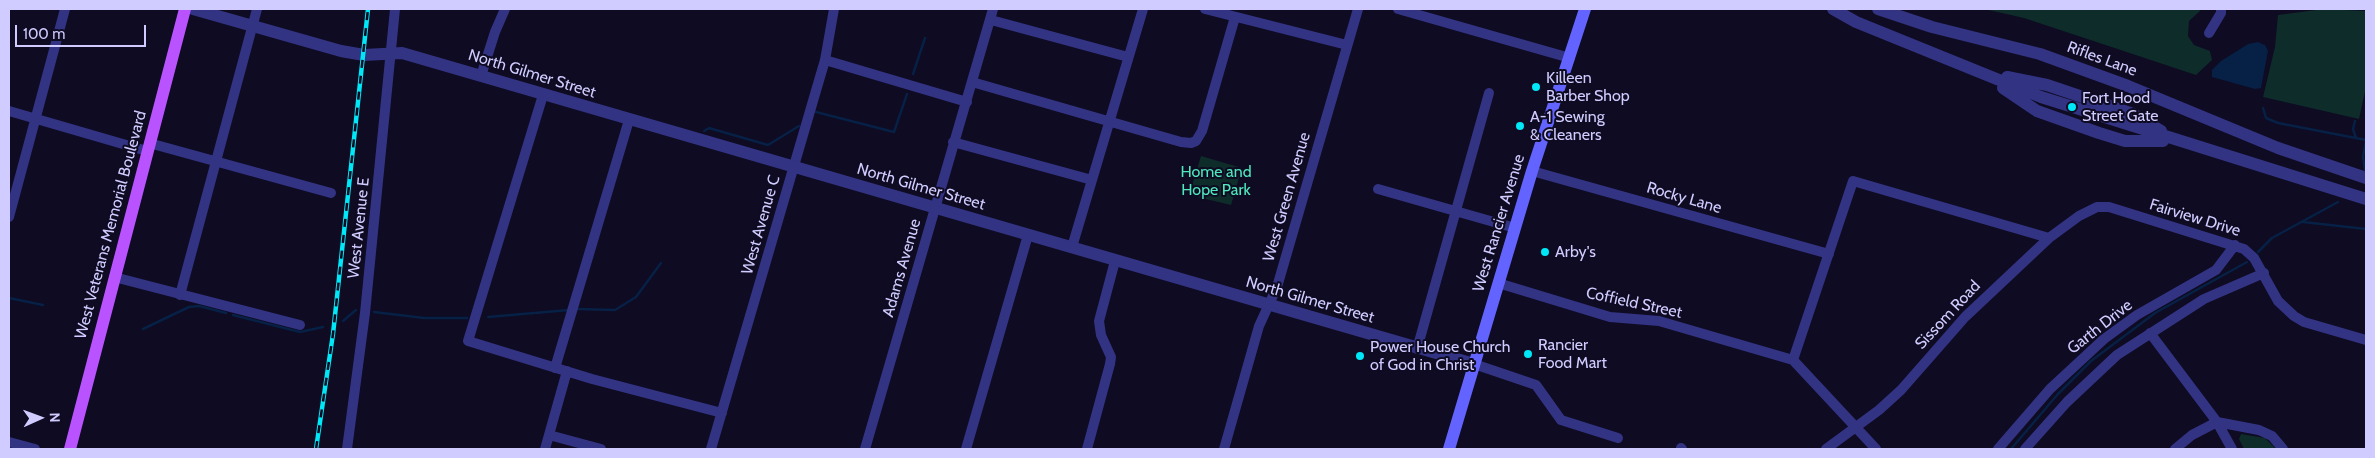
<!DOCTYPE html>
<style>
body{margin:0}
#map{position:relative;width:2375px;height:458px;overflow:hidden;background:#0e0b22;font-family:Cabin,sans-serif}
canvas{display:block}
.frame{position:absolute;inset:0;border:10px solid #d0ccff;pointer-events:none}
.north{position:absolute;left:15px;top:393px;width:50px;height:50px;-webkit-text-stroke:4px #0e0b22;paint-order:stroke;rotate:88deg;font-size:14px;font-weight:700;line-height:20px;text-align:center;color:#d0ccff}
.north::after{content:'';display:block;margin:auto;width:18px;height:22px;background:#d0ccff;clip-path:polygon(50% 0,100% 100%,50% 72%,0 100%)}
.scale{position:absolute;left:15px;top:25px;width:131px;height:22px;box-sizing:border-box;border:2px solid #d0ccff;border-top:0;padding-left:6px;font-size:15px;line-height:18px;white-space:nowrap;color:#d0ccff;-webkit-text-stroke:4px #0e0b22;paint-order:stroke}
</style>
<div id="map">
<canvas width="2375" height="458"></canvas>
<div class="frame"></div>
<div class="north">N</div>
<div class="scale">100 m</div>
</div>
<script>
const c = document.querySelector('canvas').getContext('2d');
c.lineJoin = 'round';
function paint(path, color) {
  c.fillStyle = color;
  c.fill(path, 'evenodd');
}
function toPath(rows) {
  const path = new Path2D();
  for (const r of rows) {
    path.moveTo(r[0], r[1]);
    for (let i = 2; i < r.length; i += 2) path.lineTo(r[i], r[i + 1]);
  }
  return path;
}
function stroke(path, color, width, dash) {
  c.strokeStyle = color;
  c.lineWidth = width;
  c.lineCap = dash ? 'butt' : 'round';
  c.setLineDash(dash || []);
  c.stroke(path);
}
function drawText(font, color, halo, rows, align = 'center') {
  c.font = font + ' Cabin,sans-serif';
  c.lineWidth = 4;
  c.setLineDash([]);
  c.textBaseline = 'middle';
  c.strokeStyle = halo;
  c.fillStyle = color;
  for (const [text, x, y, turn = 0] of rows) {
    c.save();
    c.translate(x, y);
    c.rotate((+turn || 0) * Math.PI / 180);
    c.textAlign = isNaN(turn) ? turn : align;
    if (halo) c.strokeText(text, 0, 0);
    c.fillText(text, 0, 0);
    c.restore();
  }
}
paint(toPath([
 [1984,9,2199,9,2200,11,2189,21,2188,36,2194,45,2210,51,2212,60,2196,75,2024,18],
 [2324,9,2366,11,2366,87,2359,119,2263,97,2275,47,2278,15],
 [1201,156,1242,168,1231,205,1189,195],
 [2241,434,2265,438,2276,449,2244,449,2239,439]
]), '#0e2c2a');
paint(toPath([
 [2258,42,2265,45,2268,51,2261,88,2255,89,2212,77,2212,70,2221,61,2248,44]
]), '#072045');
stroke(toPath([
 [913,74,925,38],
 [2263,108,2266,118,2278,123,2366,140],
 [816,112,894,132,907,94],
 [2355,121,2353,129,2356,138],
 [704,131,709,128,768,145,799,126],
 [2365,170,2363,157,2366,141],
 [2303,222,2366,229],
 [2258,252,2272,238,2338,202],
 [9,298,43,305],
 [577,309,615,310,636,297,661,263],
 [374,312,424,318,467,318],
 [233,315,300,332,323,327],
 [488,317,569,310],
 [343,321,356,310],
 [143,329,189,307,199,306,226,313],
 [2011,449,2058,394,2091,361,2155,313,2247,262]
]), '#072045', 2.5);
stroke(toPath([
 [1205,9,1347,45],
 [1398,9,1570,58],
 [991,20,1128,57],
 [2209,33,2221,13,2221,9],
 [825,60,967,102],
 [481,76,495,32,505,9],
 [972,82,1181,142,1191,143,1196,141,1202,131,1235,17],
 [543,95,468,341,592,379,722,413],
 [9,111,147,151],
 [953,142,1092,180],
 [149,143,331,193],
 [1532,171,1829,254],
 [1378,189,1515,228],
 [9,217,65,9],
 [1072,247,1143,9],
 [114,277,300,325],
 [1498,283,1610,317,1659,321,1793,360],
 [180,295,257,9],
 [2150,333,2217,422,2232,449],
 [1417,349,1489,93],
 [1793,360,1853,181,2049,238],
 [1793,360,1876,449],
 [1474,364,1536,385,1561,420,1618,438],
 [555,368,629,120],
 [549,435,601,449],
 [9,442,35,449],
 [1681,448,1682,449],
 [347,449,365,313,395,9],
 [545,449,567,371],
 [711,449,825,60,834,9],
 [865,449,993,9],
 [966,449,1028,235],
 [1087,449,1110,364,1111,357,1101,335,1099,321,1115,261],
 [1224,449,1259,326,1277,287,1358,9],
 [1826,449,1879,410,1901,390,1965,317,2049,238,2079,216,2097,207,2109,207,2244,249,2254,258,2278,301,2294,316,2304,322,2366,340],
 [1998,449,2050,389,2104,339,2137,315,2216,270,2235,245],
 [2025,449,2067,402,2117,355,2204,299,2264,273],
 [2175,449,2192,435,2217,422,2259,430,2272,436,2283,449]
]), '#333384', 10);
stroke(toPath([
 [193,9,341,51,364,55,402,53,1474,364],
 [1833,9,1856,22,2041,97,2366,199],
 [1878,9,1932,27,2040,54,2128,86,2278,148,2366,178],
 [2007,77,2047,85,2133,114,2161,131],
 [2003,88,2037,111,2099,133,2125,141,2163,141]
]), '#333384', 12);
stroke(toPath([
 [1449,449,1532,171,1585,9]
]), '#6364ff', 12);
stroke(toPath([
 [70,449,185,9]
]), '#b953ff', 12);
const rail = toPath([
 [316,449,333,334,368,9]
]);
stroke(rail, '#00e7f7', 4.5);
stroke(rail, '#0e0b22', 2.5, [8]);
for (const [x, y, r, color] of [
 [1536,87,5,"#00e7f7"],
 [2072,107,5,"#00e7f7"],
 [1520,126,5,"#00e7f7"],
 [1545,252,5,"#00e7f7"],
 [1528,354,5,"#00e7f7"],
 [1360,356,5,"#00e7f7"]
]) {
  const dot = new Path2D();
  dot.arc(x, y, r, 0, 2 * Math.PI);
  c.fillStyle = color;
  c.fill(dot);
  stroke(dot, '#0e0b22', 2);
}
drawText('16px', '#d0ccff', '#0e0b22', [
 ["Rifles Lane",2102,59,20],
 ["North Gilmer Street",532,74,17],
 ["North Gilmer Street",921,187,16],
 ["West Green Avenue",1287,197,-74],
 ["Rocky Lane",1684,198,16],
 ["Fairview Drive",2195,218,17],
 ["West Rancier Avenue",1499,223,-73],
 ["West Veterans Memorial Boulevard",111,225,-75],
 ["West Avenue C",761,225,-74],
 ["West Avenue E",359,228,-84],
 ["Adams Avenue",902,268,-74],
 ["North Gilmer Street",1310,300,16],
 ["Coffield Street",1634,303,12],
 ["Sissom Road",1948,315,-47],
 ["Garth Drive",2100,327,-38]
]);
drawText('16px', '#d0ccff', '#0e0b22', [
 ["Killeen",1546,78],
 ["Barber Shop",1546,96],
 ["Fort Hood",2082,98],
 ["Street Gate",2082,116],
 ["A-1 Sewing",1530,117],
 ["& Cleaners",1530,135],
 ["Arby's",1555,252],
 ["Rancier",1538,345],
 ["Food Mart",1538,363],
 ["Power House Church",1370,347],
 ["of God in Christ",1370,365]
], 'left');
drawText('16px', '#4fe8bd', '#0e0b22', [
 ["Home and",1216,172],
 ["Hope Park",1216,190]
]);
</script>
